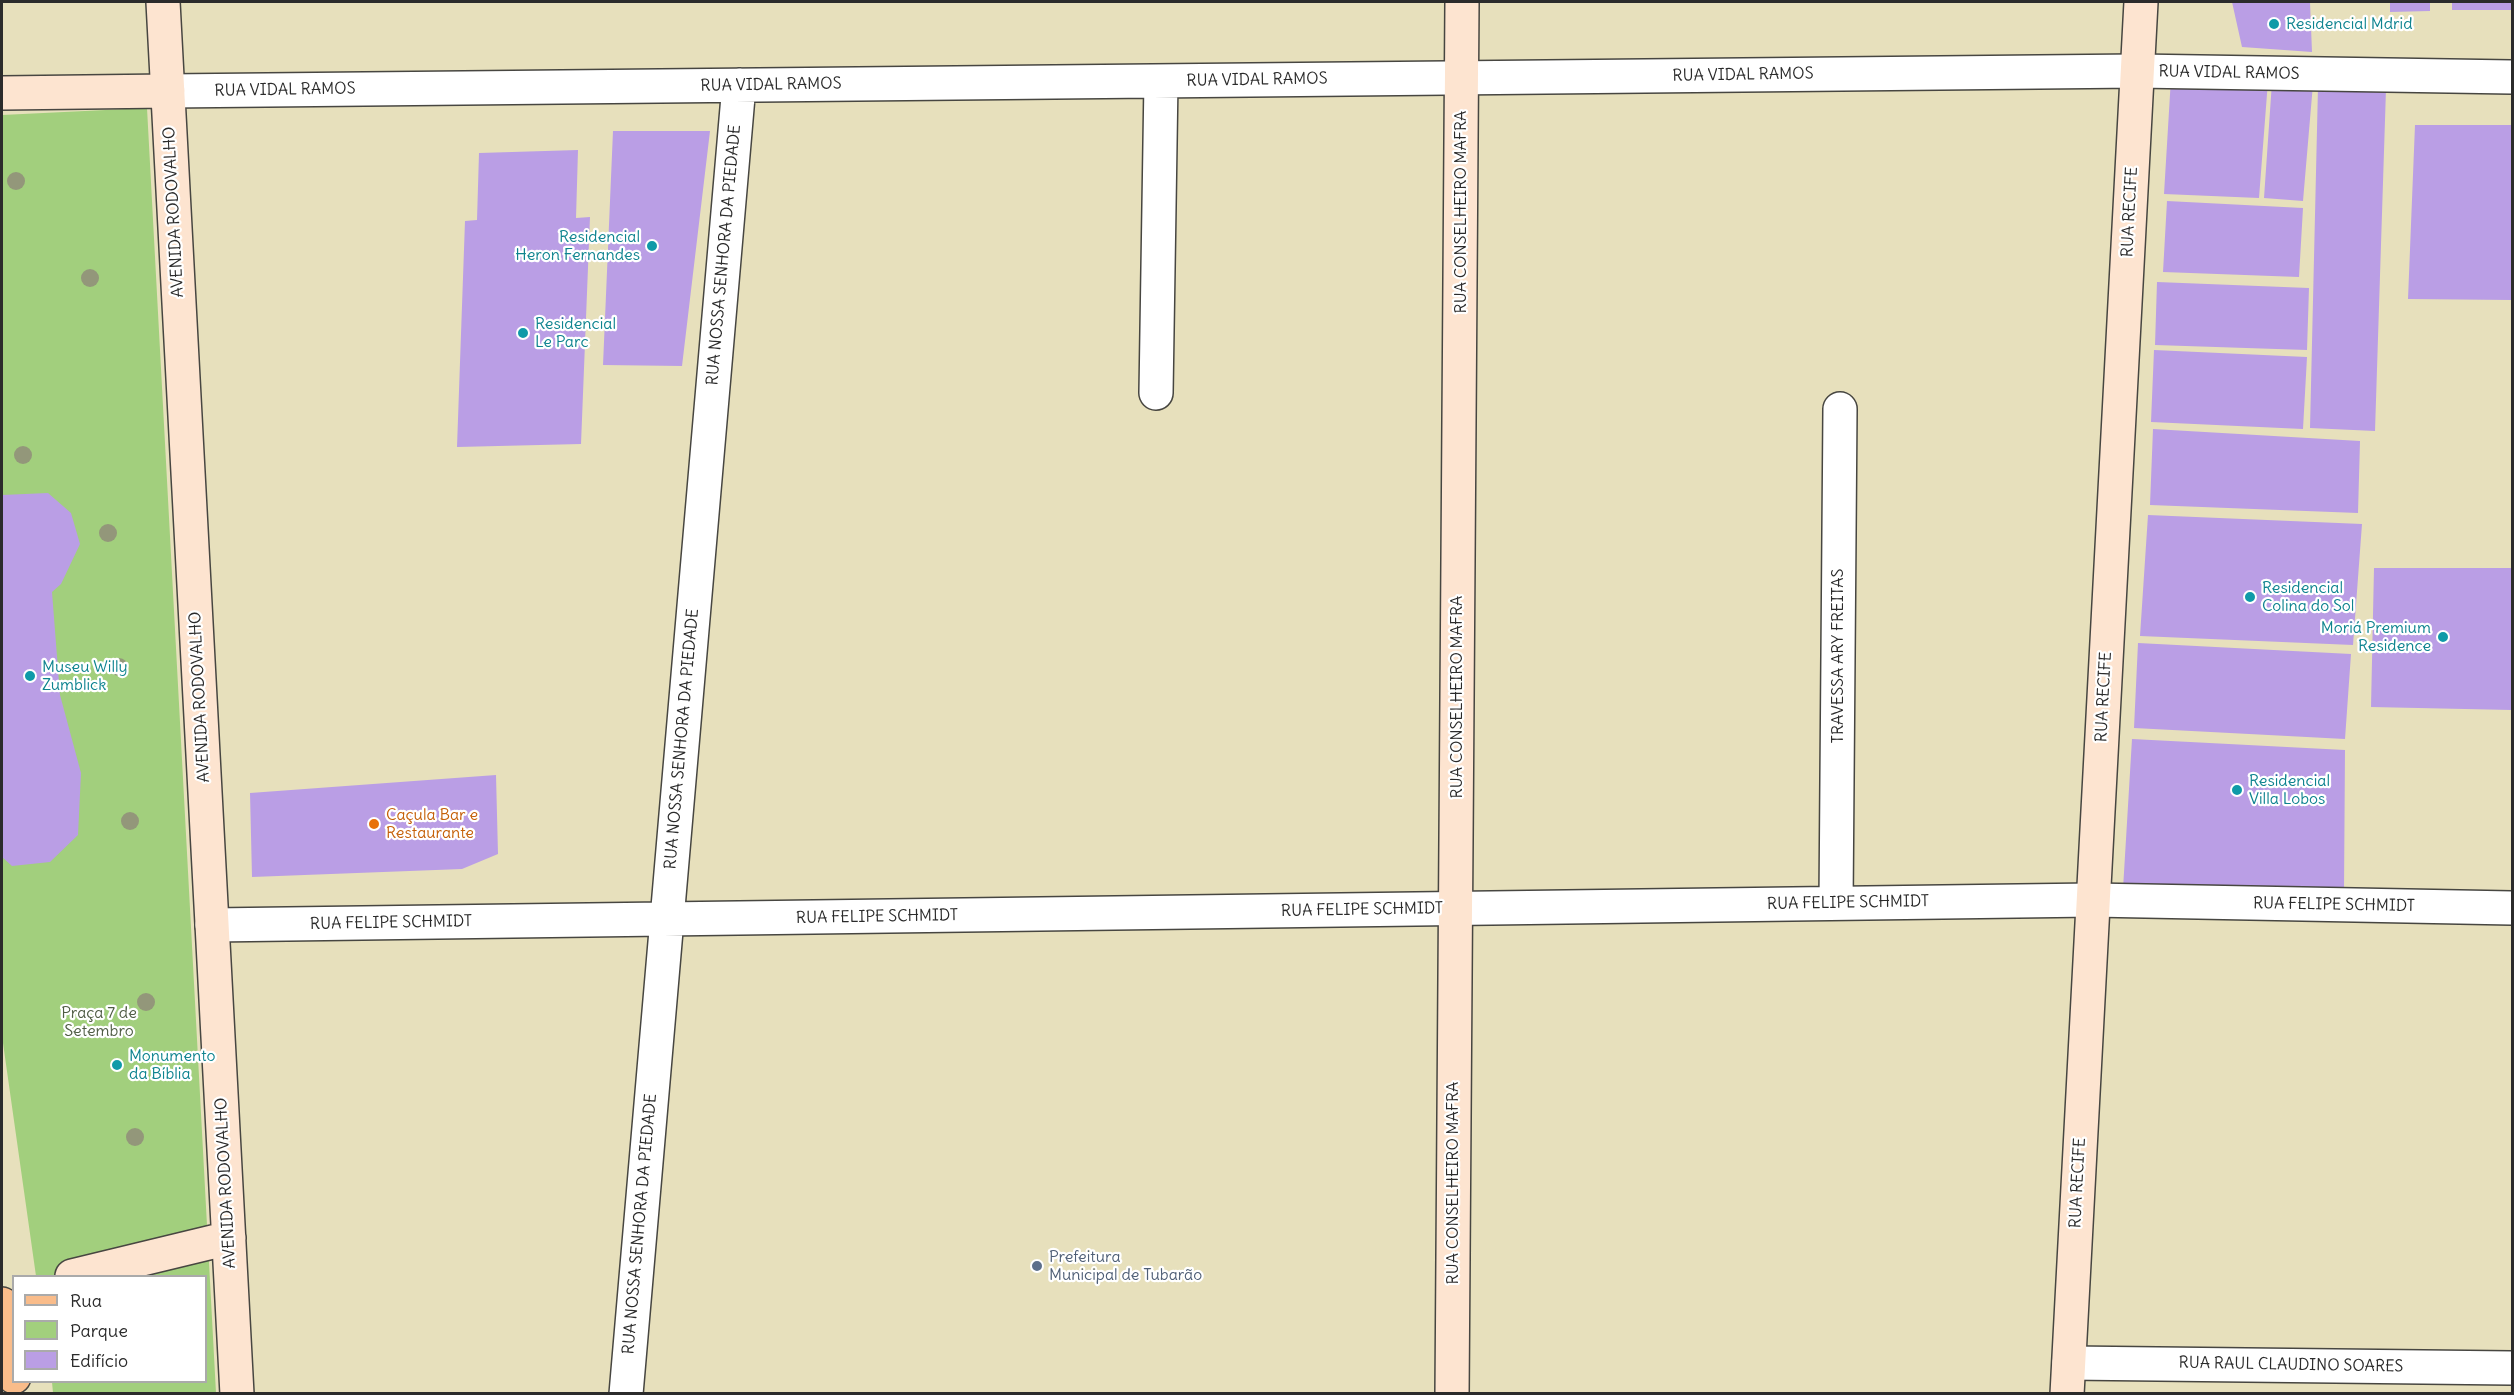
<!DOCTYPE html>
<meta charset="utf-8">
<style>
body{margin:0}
#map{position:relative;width:2514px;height:1395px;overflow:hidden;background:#e7e0bc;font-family:Delius,sans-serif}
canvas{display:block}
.frame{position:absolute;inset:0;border:3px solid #2b2b2b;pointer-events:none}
.legend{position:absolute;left:12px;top:1275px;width:195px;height:108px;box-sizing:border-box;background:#fff;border:2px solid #aaa;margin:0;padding:8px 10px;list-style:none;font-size:18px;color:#2b2b2b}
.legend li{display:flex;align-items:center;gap:12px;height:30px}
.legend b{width:30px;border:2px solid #aaa}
</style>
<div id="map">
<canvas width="2514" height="1395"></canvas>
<div class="frame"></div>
<ul class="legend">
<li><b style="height:8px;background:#f9bc8a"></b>Rua</li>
<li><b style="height:16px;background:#a2cf7d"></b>Parque</li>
<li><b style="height:16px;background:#ba9ee5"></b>Edifício</li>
</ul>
</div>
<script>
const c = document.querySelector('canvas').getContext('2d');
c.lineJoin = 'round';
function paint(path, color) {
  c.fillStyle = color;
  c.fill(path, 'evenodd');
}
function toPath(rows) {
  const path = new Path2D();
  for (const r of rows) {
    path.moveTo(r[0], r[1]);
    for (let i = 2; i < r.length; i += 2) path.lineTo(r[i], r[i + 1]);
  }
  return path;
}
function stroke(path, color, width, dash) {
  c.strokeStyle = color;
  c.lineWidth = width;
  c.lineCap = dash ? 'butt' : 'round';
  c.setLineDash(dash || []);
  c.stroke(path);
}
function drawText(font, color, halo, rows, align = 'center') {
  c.font = font + ' Delius,sans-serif';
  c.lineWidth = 4.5;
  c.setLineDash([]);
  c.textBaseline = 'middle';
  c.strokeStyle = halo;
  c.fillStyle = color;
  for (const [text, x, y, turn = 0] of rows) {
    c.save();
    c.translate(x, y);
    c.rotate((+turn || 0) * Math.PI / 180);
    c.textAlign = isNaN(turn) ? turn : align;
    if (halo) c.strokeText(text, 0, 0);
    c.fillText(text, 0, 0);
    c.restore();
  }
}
paint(toPath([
 [147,108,216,1393,53,1393,52,1382,206,1382,206,1276,36,1276,2,1036,2,115]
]), '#a2cf7d');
paint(toPath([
 [2232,2,2310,2,2312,52,2242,47],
 [2390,2,2430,2,2430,11,2390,12],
 [2452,2,2512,2,2512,10,2452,10],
 [2171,78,2268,81,2259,198,2164,194],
 [2272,82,2313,84,2303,201,2264,198],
 [2318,87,2386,89,2375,431,2310,428],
 [2415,125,2512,125,2512,300,2408,299],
 [613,131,710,131,682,366,603,365],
 [578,150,576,218,590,217,581,444,457,447,465,221,477,220,479,153],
 [2167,201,2303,208,2299,277,2163,272],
 [2157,282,2309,288,2307,350,2155,345],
 [2154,350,2307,357,2303,429,2151,422],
 [2153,429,2360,441,2358,513,2150,505],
 [48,493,71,513,80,544,61,584,52,592,60,695,81,773,78,835,50,862,12,866,2,857,2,495],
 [2148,515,2362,524,2353,645,2140,636],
 [2374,568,2512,568,2512,710,2371,707],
 [2138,643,2351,654,2345,739,2134,728],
 [2132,739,2345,750,2344,891,2123,889],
 [496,775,498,854,462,869,252,877,250,793]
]), '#ba9ee5');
const street = toPath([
 [168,91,2137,71,2512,77],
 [1156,393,1161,81],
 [1836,903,1840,409],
 [212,925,2093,900,2512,908],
 [2069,1363,2512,1368],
 [626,1394,739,85]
]);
const secondary = toPath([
 [163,2,237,1394],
 [2,93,168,91],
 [72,1276,229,1238],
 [1452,1394,1462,2],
 [2067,1394,2141,2]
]);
const primary = toPath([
 [2,1304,14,1377]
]);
stroke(street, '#474641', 36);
stroke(secondary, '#474641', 36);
stroke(primary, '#474641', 36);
stroke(street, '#fff', 33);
stroke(secondary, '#fde4d0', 33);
stroke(primary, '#f9bc8a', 33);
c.fillStyle = '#93977a';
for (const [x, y] of [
 [16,181],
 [90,278],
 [23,455],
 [108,533],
 [119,667],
 [130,821],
 [146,1002],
 [135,1137]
]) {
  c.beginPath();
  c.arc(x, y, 9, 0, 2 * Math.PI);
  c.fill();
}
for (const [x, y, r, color] of [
 [2274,24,6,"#0f9aa8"],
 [652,246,6,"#0f9aa8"],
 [523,333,6,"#0f9aa8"],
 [2250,597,6,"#0f9aa8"],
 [2443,637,6,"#0f9aa8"],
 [30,676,6,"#0f9aa8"],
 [2237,790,6,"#0f9aa8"],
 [374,824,6,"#e8710a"],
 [117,1065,6,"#0f9aa8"],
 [1037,1266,6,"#5c6f8a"]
]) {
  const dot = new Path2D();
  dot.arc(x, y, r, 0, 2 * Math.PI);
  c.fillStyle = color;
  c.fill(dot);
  stroke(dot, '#fff', 2);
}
drawText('16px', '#0d838f', '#fff', [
 ["Residencial Mdrid",2286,24],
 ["Residencial",640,237,"right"],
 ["Heron Fernandes",640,255,"right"],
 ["Residencial",535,324],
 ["Le Parc",535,342],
 ["Residencial",2262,588],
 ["Colina do Sol",2262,606],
 ["Moriá Premium",2431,628,"right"],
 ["Residence",2431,646,"right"],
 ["Museu Willy",42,667],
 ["Zumblick",42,685],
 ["Residencial",2249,781],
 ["Villa Lobos",2249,799],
 ["Monumento",129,1056],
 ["da Bíblia",129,1074]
], 'left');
drawText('16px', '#2b2b2b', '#fff', [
 ["RUA VIDAL RAMOS",2229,73,1],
 ["RUA VIDAL RAMOS",1743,75,-1],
 ["RUA VIDAL RAMOS",1257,80,-1],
 ["RUA VIDAL RAMOS",771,85,-1],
 ["RUA VIDAL RAMOS",285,90,-1],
 ["AVENIDA RODOVALHO",174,212,-93],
 ["RUA CONSELHEIRO MAFRA",1461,212,-90],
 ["RUA RECIFE",2130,212,-87],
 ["RUA NOSSA SENHORA DA PIEDADE",724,255,-85],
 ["TRAVESSA ARY FREITAS",1838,656,-90],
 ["AVENIDA RODOVALHO",200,697,-93],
 ["RUA CONSELHEIRO MAFRA",1457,697,-90],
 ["RUA RECIFE",2104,697,-87],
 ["RUA NOSSA SENHORA DA PIEDADE",682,739,-85],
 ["RUA FELIPE SCHMIDT",1848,903,-1],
 ["RUA FELIPE SCHMIDT",2334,905,1],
 ["RUA FELIPE SCHMIDT",1362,910,-1],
 ["RUA FELIPE SCHMIDT",877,917,-1],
 ["RUA FELIPE SCHMIDT",391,923,-1],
 ["AVENIDA RODOVALHO",226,1183,-93],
 ["RUA CONSELHEIRO MAFRA",1453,1183,-90],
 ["RUA RECIFE",2078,1183,-87],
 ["RUA NOSSA SENHORA DA PIEDADE",640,1224,-85],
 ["RUA RAUL CLAUDINO SOARES",2291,1365,1]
]);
drawText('16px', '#c56008', '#fff', [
 ["Caçula Bar e",386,815],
 ["Restaurante",386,833]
], 'left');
drawText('16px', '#4f5c44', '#fff', [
 ["Praça 7 de",99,1013],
 ["Setembro",99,1031]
]);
drawText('16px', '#4e5e75', '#fff', [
 ["Prefeitura",1049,1257],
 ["Municipal de Tubarão",1049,1275]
], 'left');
</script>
